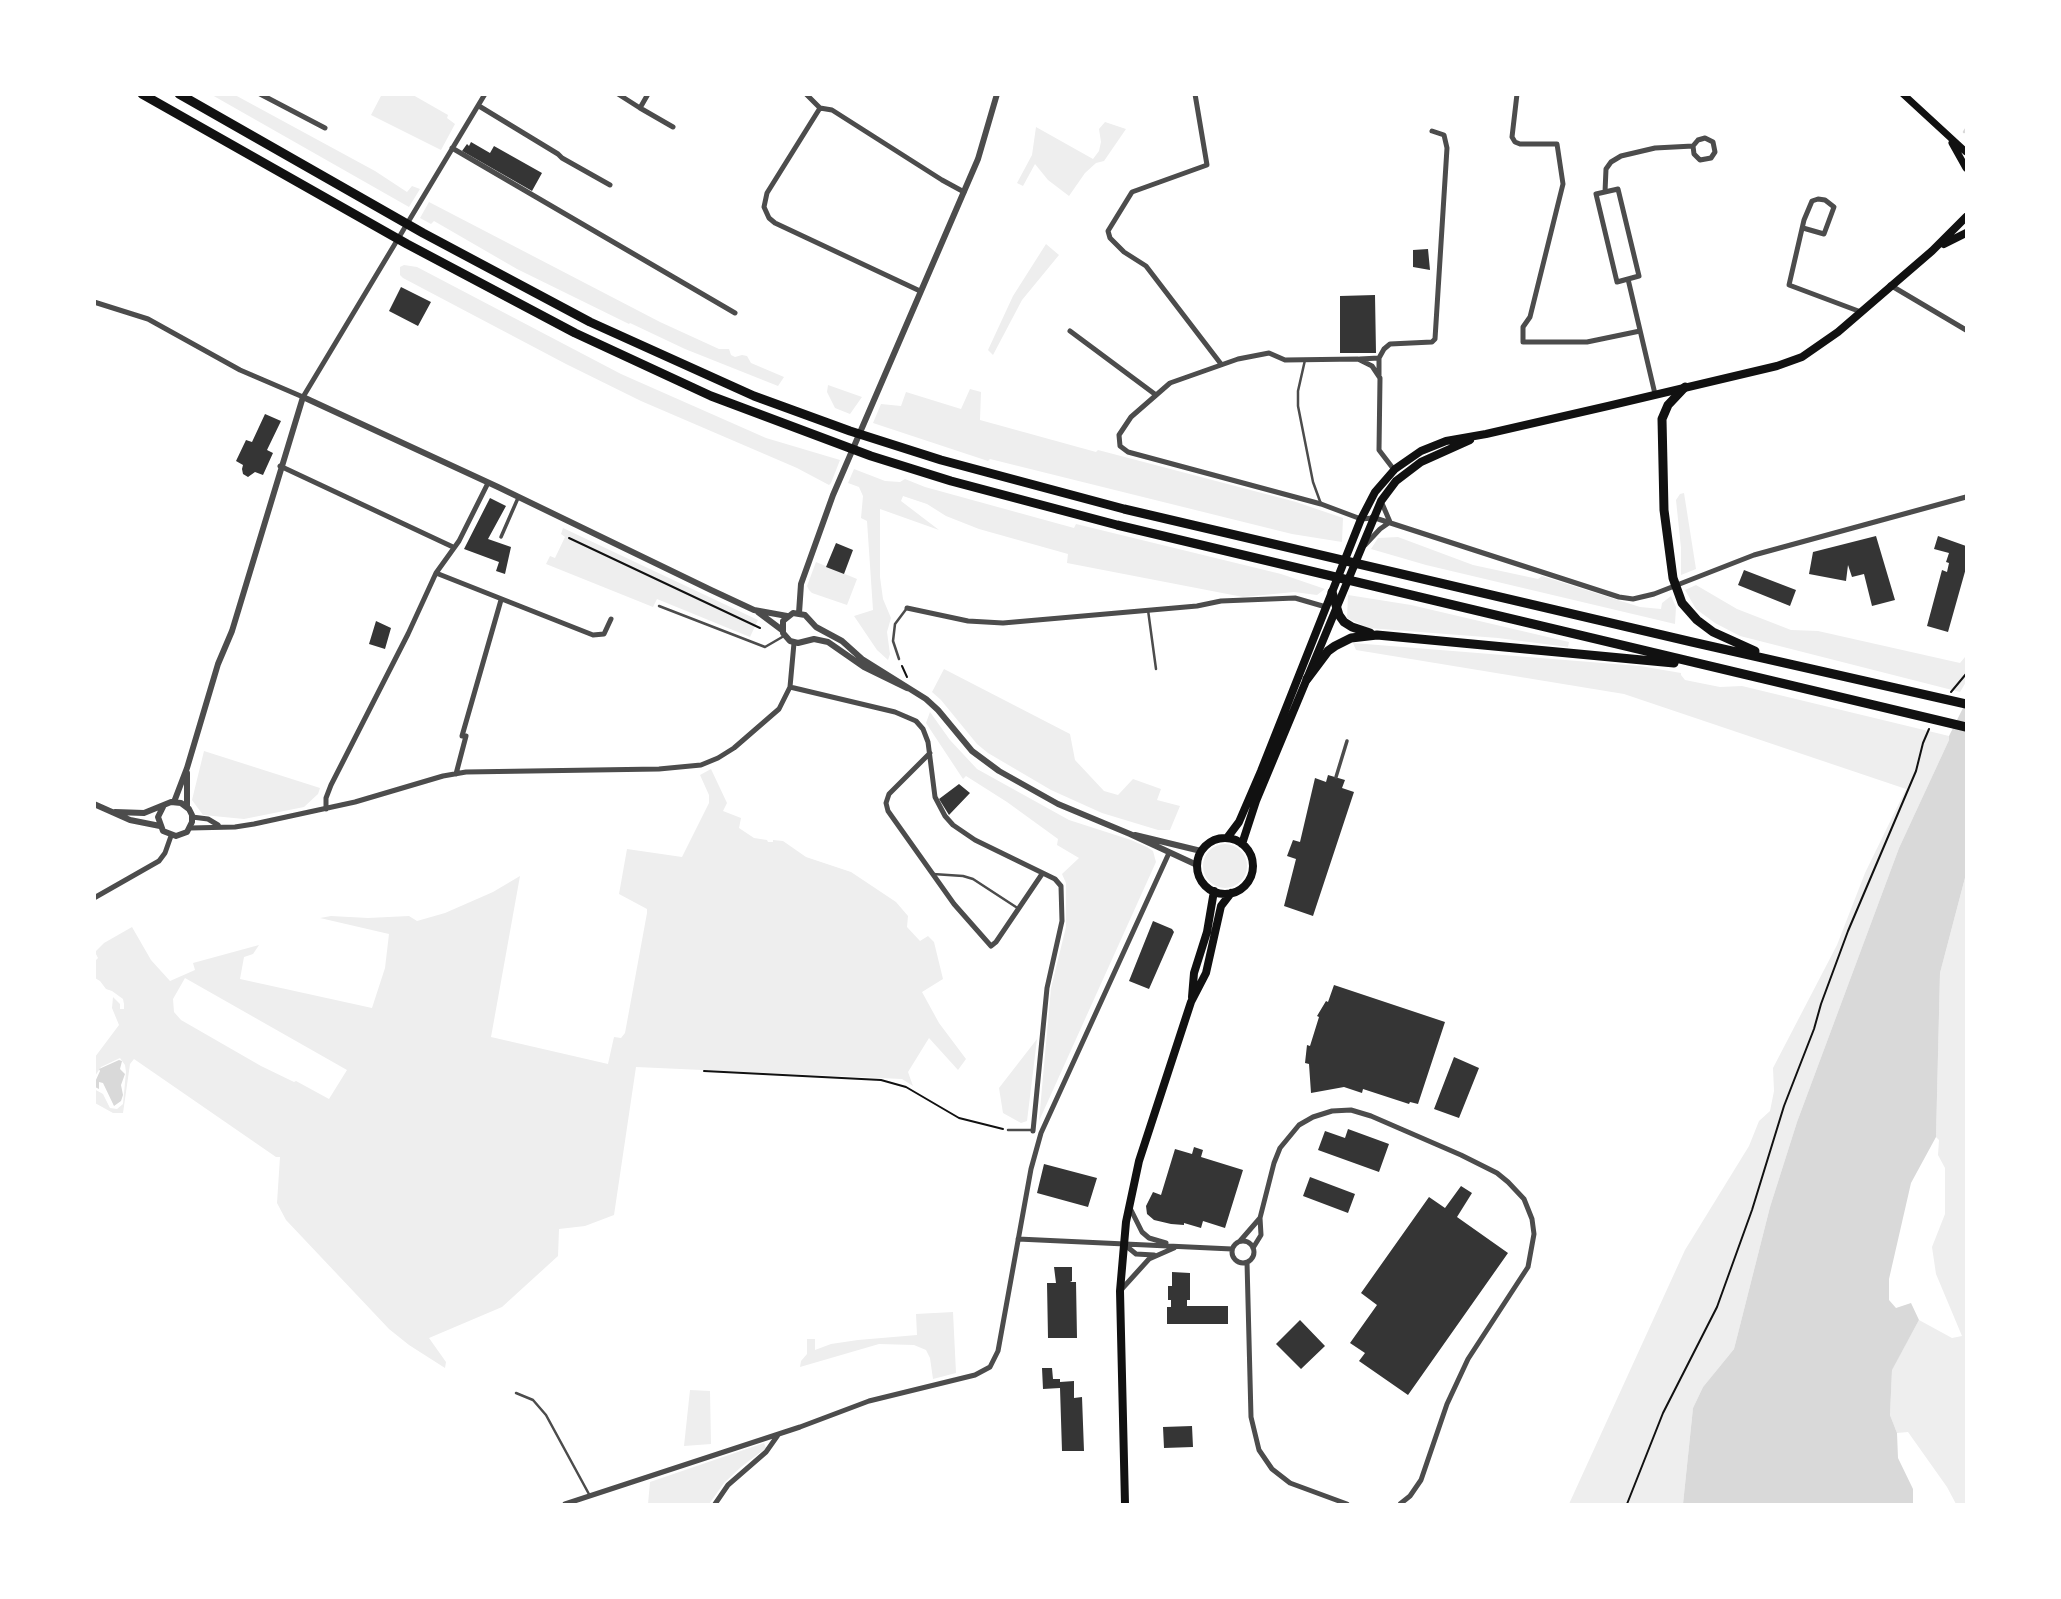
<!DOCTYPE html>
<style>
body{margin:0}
#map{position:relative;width:2061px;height:1599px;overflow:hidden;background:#fff;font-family:Literata,serif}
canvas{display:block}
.frame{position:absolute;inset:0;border:96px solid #fff;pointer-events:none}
</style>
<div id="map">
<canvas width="2061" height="1599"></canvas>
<div class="frame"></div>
</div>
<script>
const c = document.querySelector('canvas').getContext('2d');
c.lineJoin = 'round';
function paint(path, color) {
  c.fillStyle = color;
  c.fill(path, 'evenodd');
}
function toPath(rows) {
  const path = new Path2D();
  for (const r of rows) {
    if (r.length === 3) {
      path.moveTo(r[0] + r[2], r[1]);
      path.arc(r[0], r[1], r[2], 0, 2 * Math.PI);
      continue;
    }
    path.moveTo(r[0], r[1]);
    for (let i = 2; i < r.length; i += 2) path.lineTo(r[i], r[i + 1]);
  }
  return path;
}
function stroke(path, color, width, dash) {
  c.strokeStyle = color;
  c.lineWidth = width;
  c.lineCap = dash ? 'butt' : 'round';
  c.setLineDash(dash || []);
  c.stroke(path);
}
paint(toPath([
 [382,94,413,95,448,115,447,118,455,124,441,150,371,115],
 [212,95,235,95,375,171,407,192,412,186,420,189,409,207],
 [1105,122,1126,129,1104,161,1096,163,1085,173,1069,196,1048,180,1035,164,1023,186,1017,183,1032,155,1036,127,1093,159,1099,151,1101,142,1099,129],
 [429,202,660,322,719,349,729,349,731,355,735,357,742,355,747,356,751,363,784,377,778,386,685,349,630,323,629,324,517,269,434,221,431,224,420,218],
 [1046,244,1059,255,1022,300,993,355,988,350,1013,296],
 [404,265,417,267,621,374,766,438,840,460,831,483,829,485,797,468,641,401,566,364,403,278,400,275,400,267],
 [828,385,862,397,850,414,835,408,827,392],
 [970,389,981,392,980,420,1096,452,1098,450,1296,502,1343,518,1342,542,1292,534,990,459,988,461,873,423,881,404,901,406,906,392,961,409],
 [854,469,885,481,900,482,905,479,925,487,1074,528,1076,524,1281,574,1325,589,1317,595,1294,592,1243,597,1067,563,1068,554,979,529,946,516,927,504,903,496,901,501,939,530,880,509,880,577,883,599,891,618,887,632,890,654,888,660,877,650,854,616,873,610,867,521,861,518,863,496,859,487,848,483],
 [1684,493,1696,569,1681,575,1681,548,1676,500,1680,494],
 [563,528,758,620,750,637,657,599,653,607,546,564,550,556,555,558,565,537,561,534],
 [1398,537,1473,565,1538,579,1542,576,1640,607,1661,609,1662,603,1671,596,1676,607,1675,624,1426,565,1371,549,1378,538],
 [816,562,857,579,847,605,812,593,809,590,807,586],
 [1696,585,1737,609,1791,630,1818,631,1960,663,1965,657,1966,682,1960,692,1740,636,1715,623,1696,609,1685,590],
 [1348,595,1411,605,1569,642,1568,647,1498,638,1368,628,1347,618],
 [1353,643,1640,666,1681,673,1681,675,1685,680,1720,687,1742,686,1949,736,1949,740,1899,848,1797,1122,1770,1207,1734,1349,1703,1387,1693,1408,1683,1504,1569,1504,1685,1250,1749,1146,1759,1121,1770,1111,1774,1091,1773,1068,1837,945,1865,873,1906,789,1624,694,1356,650],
 [944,669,1070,734,1075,760,1104,791,1118,795,1133,779,1161,789,1157,800,1180,806,1170,830,1158,830,1102,813,1051,790,988,753,977,744,941,700,932,692],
 [930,712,950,740,977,769,1069,820,1131,840,1147,847,1153,851,1156,862,1039,1121,1051,988,1066,927,1066,883,1062,874,1079,858,1057,845,1058,839,1007,802,966,776,963,779,926,723],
 [204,751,320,788,318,794,304,807,244,819,203,815,192,800],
 [711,769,727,803,723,811,741,818,739,828,754,838,767,840,768,842,773,842,773,840,783,841,806,857,851,872,896,902,908,916,907,927,920,941,928,936,934,942,943,979,922,992,939,1023,966,1059,958,1070,929,1038,908,1072,913,1086,902,1079,636,1067,614,1215,585,1226,559,1229,558,1256,502,1307,429,1338,446,1362,445,1368,409,1345,389,1329,286,1220,277,1203,280,1157,276,1157,134,1059,130,1064,123,1113,113,1113,95,1103,94,1089,103,1094,110,1108,117,1109,123,1104,126,1072,125,1065,120,1058,101,1067,95,1076,95,1057,119,1025,112,1008,113,997,120,1004,120,1009,124,1009,124,1004,123,999,112,991,106,989,100,981,95,978,95,961,98,958,95,952,104,943,132,927,151,960,170,981,195,970,193,963,259,945,253,954,244,957,240,979,372,1008,385,968,389,934,320,918,331,916,368,918,409,916,417,921,445,913,493,892,520,876,491,1037,608,1064,614,1037,621,1038,625,1033,647,913,647,909,619,894,627,849,682,857,709,803,709,795,700,775],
 [185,978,347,1070,329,1099,296,1081,294,1082,261,1066,181,1020,174,1012,173,999],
 [1225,866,22],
 [1966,874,1966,1504,1956,1504,1947,1487,1908,1432,1897,1433,1890,1415,1892,1369,1919,1320,1952,1338,1962,1336,1936,1274,1932,1247,1945,1214,1945,1168,1938,1155,1939,1140,1936,1137,1940,973],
 [1037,1039,1027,1121,1021,1123,1003,1113,999,1088],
 [953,1312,956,1373,933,1379,930,1358,926,1350,914,1345,879,1344,800,1367,801,1361,807,1354,807,1339,815,1339,815,1350,831,1344,858,1340,917,1335,916,1314],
 [690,1390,710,1391,711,1444,684,1446],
 [764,1443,766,1448,741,1467,724,1483,709,1504,648,1504,650,1482]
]), '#eee');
paint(toPath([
 [1966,702,1966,874,1940,973,1936,1137,1911,1183,1889,1279,1889,1300,1896,1308,1911,1303,1919,1320,1892,1370,1890,1415,1897,1433,1898,1458,1913,1489,1913,1503,1683,1504,1693,1408,1703,1387,1734,1349,1770,1207,1797,1122,1899,848,1949,740,1949,736],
 [119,1060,122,1061,120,1069,125,1074,121,1085,123,1095,121,1101,114,1106,103,1083,99,1082,99,1089,95,1087,95,1082,100,1071,99,1069]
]), '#d9d9d9');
stroke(toPath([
 [1964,132,1966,129]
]), '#d9d9d9', 2.5);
paint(toPath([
 [471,142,490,153,494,146,542,173,532,191,462,151,467,144,469,146],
 [1428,249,1430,270,1413,267,1413,250],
 [401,287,431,302,418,326,389,311],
 [1375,295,1376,353,1340,353,1340,296],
 [265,414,281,421,267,450,273,453,263,475,255,472,248,477,243,474,242,469,243,465,236,461,246,440,252,442],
 [490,498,506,506,488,539,511,547,505,574,496,571,499,562,464,549],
 [1876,536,1895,600,1872,606,1864,574,1852,577,1848,565,1846,581,1809,574,1813,552],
 [1938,536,1966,546,1966,568,1948,632,1927,626,1942,570,1947,572,1949,563,1946,562,1949,553,1934,549],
 [836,543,853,550,844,574,826,567],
 [1744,570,1796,590,1790,606,1738,585],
 [376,621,391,628,385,649,369,644],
 [1328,775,1345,780,1342,788,1354,792,1313,916,1284,906,1296,859,1287,856,1293,840,1300,842,1315,778,1326,782],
 [959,784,970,793,949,815,939,799],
 [1153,921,1172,929,1174,932,1149,989,1129,981],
 [1334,985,1445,1022,1418,1104,1410,1102,1409,1104,1363,1089,1362,1093,1344,1087,1311,1093,1309,1064,1305,1063,1307,1045,1310,1046,1319,1017,1317,1016,1326,1001,1328,1002],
 [1454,1057,1479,1068,1459,1118,1434,1109],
 [1348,1129,1389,1144,1379,1172,1318,1150,1325,1131,1345,1138],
 [1194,1147,1203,1150,1201,1157,1243,1170,1225,1228,1203,1221,1201,1228,1184,1223,1184,1225,1171,1224,1154,1220,1147,1214,1146,1206,1153,1192,1161,1195,1175,1149,1192,1154],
 [1044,1164,1097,1178,1088,1207,1037,1193],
 [1310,1177,1355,1194,1348,1213,1303,1196],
 [1461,1186,1472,1193,1457,1217,1508,1253,1408,1395,1359,1361,1365,1353,1350,1343,1377,1305,1361,1293,1429,1197,1445,1208],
 [1054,1267,1072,1267,1072,1281,1070,1282,1076,1282,1077,1338,1048,1338,1047,1283,1056,1283],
 [1172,1272,1190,1273,1190,1300,1187,1300,1187,1306,1228,1306,1228,1324,1167,1324,1167,1307,1171,1307,1171,1300,1168,1300,1168,1286,1172,1286],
 [1300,1320,1325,1346,1301,1369,1276,1344],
 [1042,1368,1052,1368,1053,1379,1060,1379,1060,1382,1074,1381,1074,1398,1082,1397,1084,1451,1062,1451,1060,1388,1043,1389],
 [1192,1426,1193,1447,1164,1448,1163,1427]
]), '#353535');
stroke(toPath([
 [569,538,760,628],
 [902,666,907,677],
 [1951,692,1966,674],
 [704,1071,881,1080,906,1087,959,1118,1003,1129],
 [1627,1504,1663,1413,1717,1307,1752,1210,1784,1106,1814,1029,1821,1004,1848,931,1916,771,1923,743,1929,729]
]), '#111', 2);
stroke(toPath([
 [1305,360,1298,391,1298,406,1313,482,1321,504],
 [659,606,765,647,784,636],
 [1148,610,1156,669],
 [899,659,893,641,895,624,907,608],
 [933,874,963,876,973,879,1019,909],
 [1008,1130,1032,1130],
 [516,1393,533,1400,546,1415,590,1496]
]), '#4c4c4c', 2.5);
stroke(toPath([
 [501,537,518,498],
 [1336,777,1347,741]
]), '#4c4c4c', 3.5);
stroke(toPath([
 [260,94,325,128],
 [618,94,640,108,648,94],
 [806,94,820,108,832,110,942,180,964,192],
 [1195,94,1207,165,1132,192,1108,231,1110,238,1124,252,1146,266,1221,364],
 [1517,94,1512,137,1515,142,1520,144,1557,144,1563,184,1530,317,1523,327,1523,342,1587,342,1640,331],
 [479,106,558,154,562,158,610,185],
 [640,108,673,127],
 [820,108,767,193,764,207,769,218,775,223,920,291],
 [452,148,735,313],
 [1605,192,1606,169,1611,162,1621,156,1655,148,1693,146,1698,140,1705,138,1713,142,1715,152,1711,158,1700,160,1694,154,1693,146],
 [1803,228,1824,234,1834,207,1825,200,1818,199,1812,201,1804,220,1789,285,1861,312],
 [1628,279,1617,282,1596,194,1618,189,1639,276,1628,279,1655,394],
 [1890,285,1966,330],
 [94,302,148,319,240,370,303,397,485,94],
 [1070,331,1156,395],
 [1379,358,1384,349,1390,344,1432,342,1435,339,1447,148,1444,135,1432,131],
 [1360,359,1379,358,1379,375],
 [280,466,453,547],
 [1372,517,1619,597,1633,599,1654,594,1754,555,1966,497],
 [1373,518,1361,519,1321,504,1128,452,1120,446,1119,435,1131,417,1170,383,1238,359,1269,353,1285,360,1358,359,1372,366,1380,378,1379,450,1395,471],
 [1365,545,1380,529,1390,522,1381,501],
 [436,573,593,635,604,634,611,619],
 [907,608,968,621,1003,623,1197,606,1221,601,1295,598,1326,607],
 [790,687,895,712,916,721,923,729,928,742,935,797,945,816,953,825,975,840,1055,879,1061,886,1062,921,1047,988,1033,1131],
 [930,753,889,794,886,803,888,811,954,904,991,946,996,942,1042,874],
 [456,774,466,736,462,736,501,600],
 [326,809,326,798,331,785,408,634,436,573,459,541,488,483],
 [192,817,208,819,218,825],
 [190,828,235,827,254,824,355,802,443,776,466,772,659,769,701,765,718,758,734,748,779,709,790,687,794,643],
 [94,898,159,861,165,853,171,836],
 [1130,1208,1142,1232,1149,1238,1166,1243],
 [1018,1239,1232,1249],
 [1243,1252,11],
 [1240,1241,1260,1218],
 [1125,1245,1136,1254,1154,1255],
 [1253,1248,1261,1235,1260,1218,1274,1163,1280,1148,1299,1125,1313,1117,1332,1111,1351,1110,1371,1116,1461,1155,1497,1173,1508,1182,1524,1199,1532,1219,1534,1234,1528,1267,1468,1359,1447,1404,1421,1480,1410,1496,1400,1504],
 [1247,1262,1251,1417,1259,1450,1272,1469,1290,1483,1347,1504],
 [1120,1291,1149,1259,1174,1248],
 [565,1504,800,1427,869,1401,975,1375,990,1367,998,1351,1031,1169,1041,1133,1169,853],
 [715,1504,728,1485,766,1452,778,1435]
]), '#4c4c4c', 5);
stroke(toPath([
 [758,612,782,630],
 [799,613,801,584,833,495,978,159,997,94],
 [907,688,864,667,828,642,814,639,798,643,790,641,783,633,783,621,793,613,805,615,816,627,842,641,862,659,926,699,938,710,972,751,999,771,1058,804,1130,834,1197,865],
 [174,802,187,768,218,664,232,631,303,397,498,487,711,590,754,610,787,616],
 [94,804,130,820,160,826],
 [187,806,187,773],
 [115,812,144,813,171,802,181,803,189,809,192,815,192,822,187,832,176,836,163,831,158,817,163,807],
 [1135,835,1201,851]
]), '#4c4c4c', 6);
stroke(toPath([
 [1903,94,1966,152],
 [1952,143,1966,168]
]), '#111', 7);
stroke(toPath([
 [1944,244,1966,233],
 [1227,838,1239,822,1261,771,1361,519,1375,492,1395,469,1421,451,1446,441,1486,434,1608,406,1777,366,1802,357,1838,332,1932,251,1966,217],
 [1225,866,28],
 [1242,844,1256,801,1381,501,1396,481,1421,462,1470,440],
 [1192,997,1194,973,1207,932,1214,891],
 [1125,1504,1120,1291,1126,1222,1139,1161,1191,1002,1206,973,1221,906,1231,893]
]), '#111', 8);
stroke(toPath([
 [142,94,407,244,575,333,711,396,871,456,951,481,1117,525,1966,727],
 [179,94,423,233,590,322,754,396,850,431,941,460,1124,509,1692,642,1966,704],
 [1685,387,1668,405,1662,419,1664,510,1673,578,1682,603,1697,620,1713,632,1755,651],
 [1332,592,1339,615,1344,622,1352,627,1370,633],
 [1307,679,1328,651,1335,646,1351,638,1377,635,1674,663]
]), '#111', 9);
</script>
